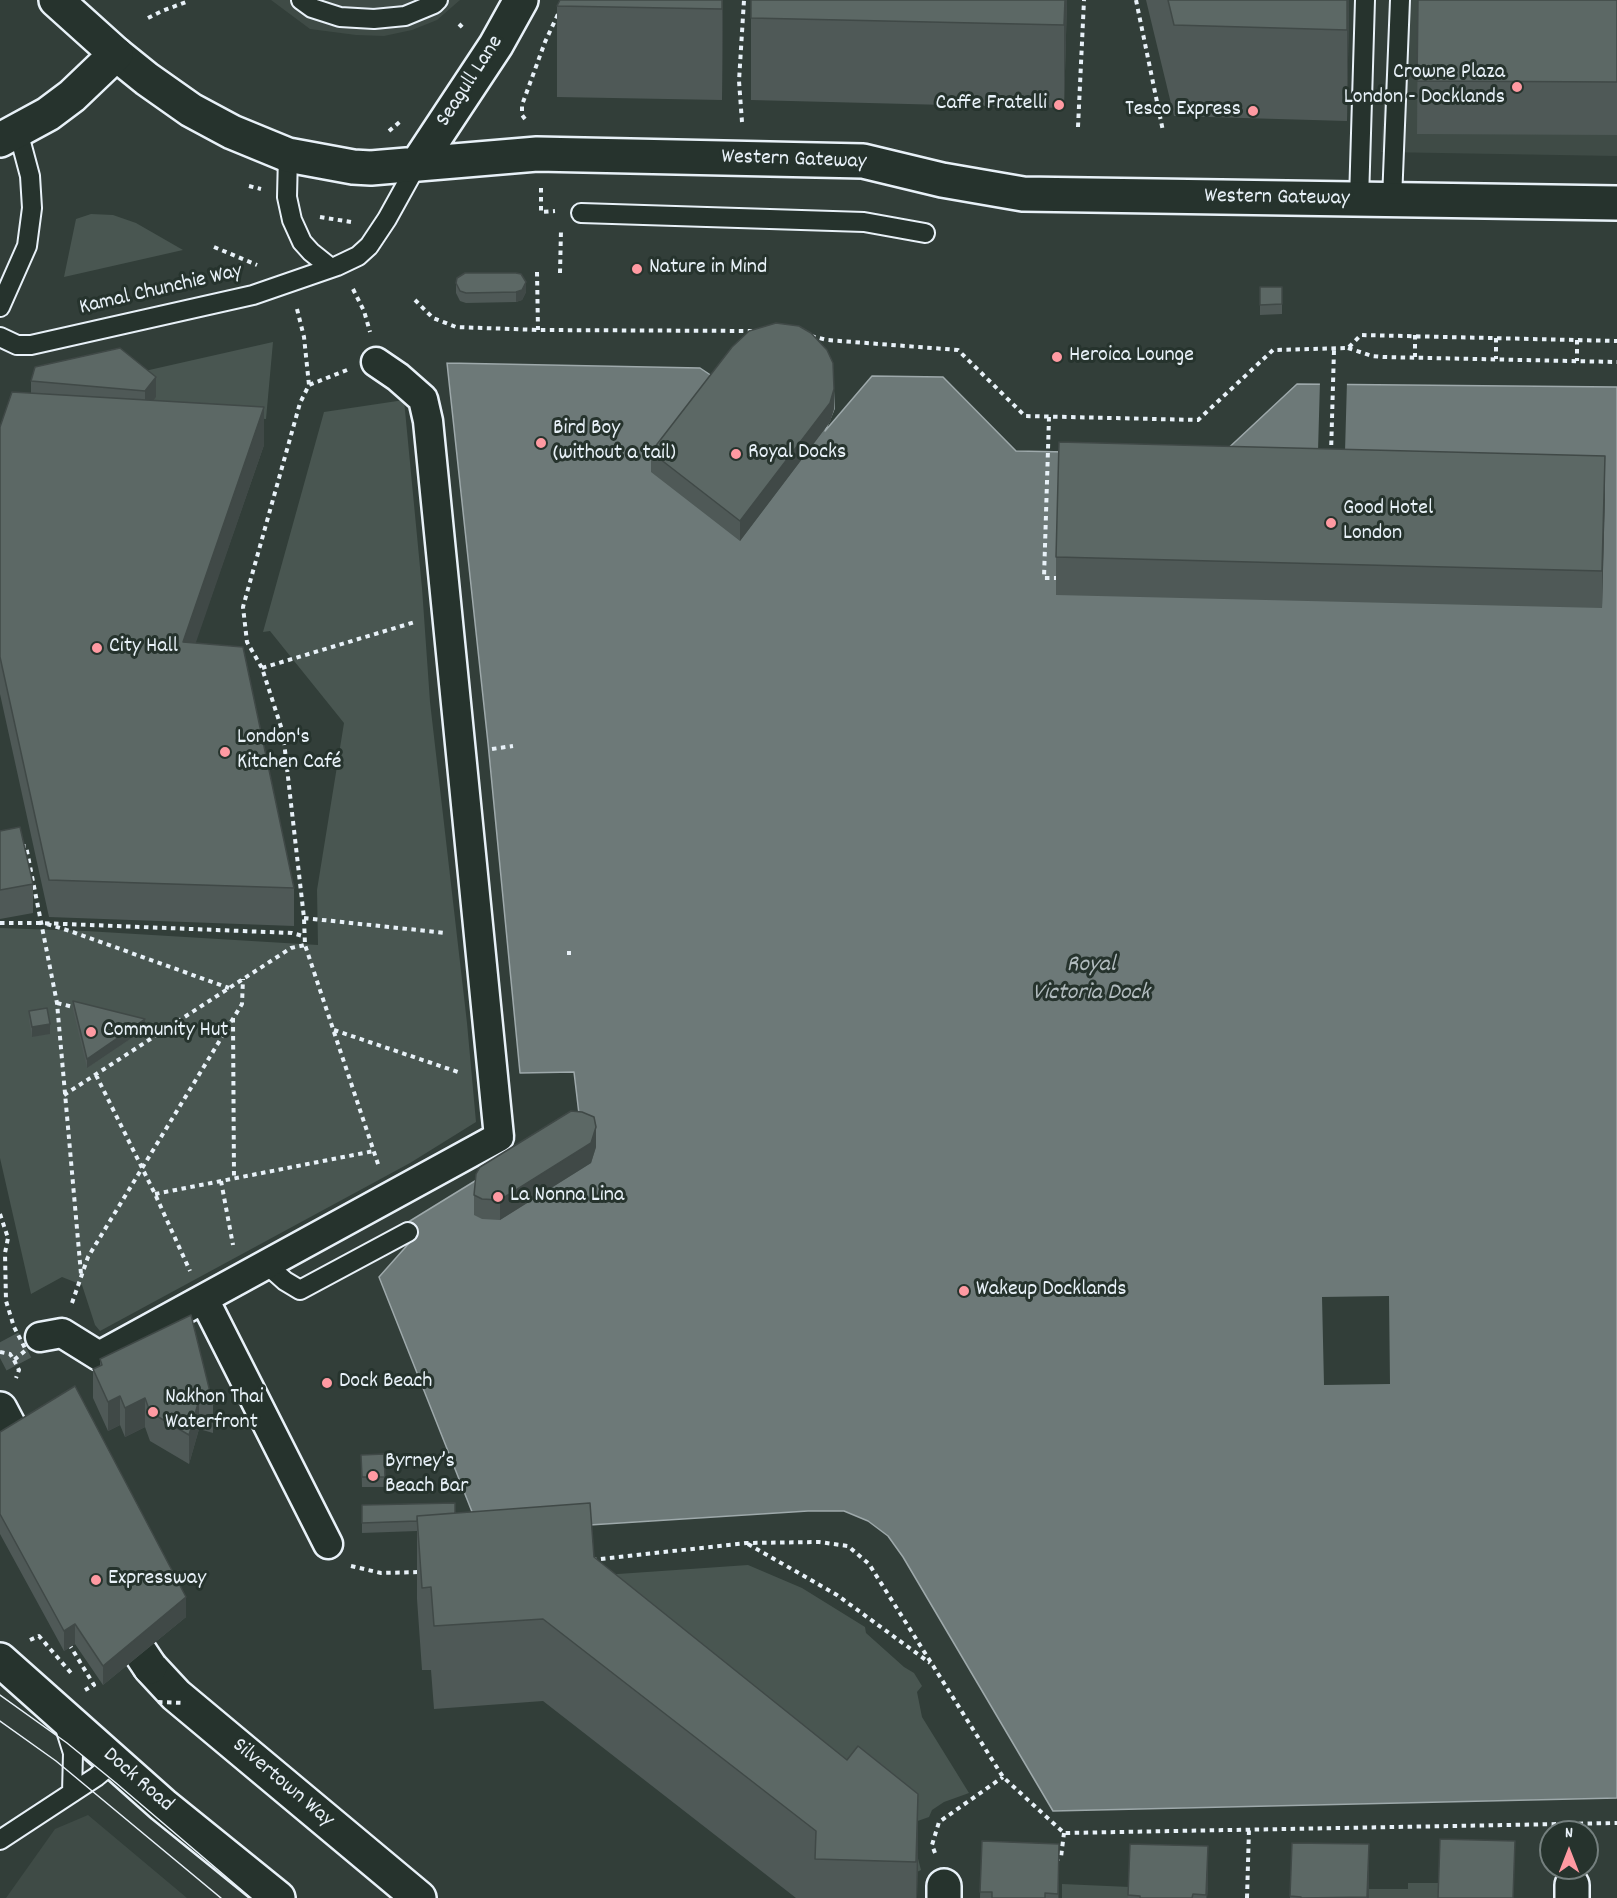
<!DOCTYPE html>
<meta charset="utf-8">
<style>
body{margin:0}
#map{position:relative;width:1617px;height:1898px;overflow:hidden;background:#323e39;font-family:Dekko,sans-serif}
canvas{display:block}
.north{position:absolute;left:1539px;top:1820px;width:60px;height:60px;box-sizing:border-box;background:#26332d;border:2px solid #747f7e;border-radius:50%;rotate:0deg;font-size:16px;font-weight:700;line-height:24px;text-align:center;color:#e8f1f8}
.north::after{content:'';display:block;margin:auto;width:21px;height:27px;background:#ff9aa2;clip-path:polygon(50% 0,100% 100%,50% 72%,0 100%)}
</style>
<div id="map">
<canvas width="1617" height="1898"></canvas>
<div class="north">N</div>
</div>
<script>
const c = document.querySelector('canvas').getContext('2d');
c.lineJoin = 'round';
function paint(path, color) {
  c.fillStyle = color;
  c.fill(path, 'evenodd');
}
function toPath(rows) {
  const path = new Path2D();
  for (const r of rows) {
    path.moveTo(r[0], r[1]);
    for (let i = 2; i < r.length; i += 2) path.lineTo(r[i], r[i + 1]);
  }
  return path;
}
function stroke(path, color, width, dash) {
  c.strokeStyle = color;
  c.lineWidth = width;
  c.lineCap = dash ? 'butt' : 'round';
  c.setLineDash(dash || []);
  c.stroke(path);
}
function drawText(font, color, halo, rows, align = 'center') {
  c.font = font + ' Dekko,sans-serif';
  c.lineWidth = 6;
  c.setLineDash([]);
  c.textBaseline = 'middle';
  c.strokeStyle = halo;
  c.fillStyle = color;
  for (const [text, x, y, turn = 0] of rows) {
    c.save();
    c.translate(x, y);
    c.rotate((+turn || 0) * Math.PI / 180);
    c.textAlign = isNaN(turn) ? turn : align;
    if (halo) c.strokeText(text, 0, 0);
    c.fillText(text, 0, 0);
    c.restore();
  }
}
paint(toPath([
 [271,0,460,0,437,20,412,30,384,36,356,35,310,29],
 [1390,0,1617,0,1617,156,1381,152],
 [88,1815,187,1898,6,1898,55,1829]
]), '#3f4b46');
paint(toPath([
 [91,214,113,215,136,223,183,250,64,277,76,219],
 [273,342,266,419,145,411,127,375],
 [404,400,422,588,430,702,467,1023,476,1122,410,1163,100,1331,95,1325,82,1285,62,1277,31,1294,0,1158,0,928,86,931,318,945,317,890,344,723,270,631,263,632,324,412],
 [748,1565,802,1588,865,1627,866,1633,904,1667,914,1673,922,1686,917,1692,922,1717,969,1793,944,1802,932,1810,929,1817,909,1824,921,1870,917,1872,589,1576],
 [1408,1883,1440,1883,1439,1898,1368,1898,1369,1889,1408,1889],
 [1062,1884,1130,1887,1129,1898,1062,1898]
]), '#495651');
const water = toPath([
 [447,363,700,368,721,382,833,383,834,409,825,431,872,376,943,377,1016,451,1221,455,1297,384,1617,387,1617,1798,1053,1811,903,1557,888,1536,868,1521,844,1511,808,1511,480,1532,379,1277,411,1241,405,1224,527,1149,579,1114,574,1072,520,1073,488,743,447,363]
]);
paint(water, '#6d7978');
stroke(water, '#9ea9ab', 1.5);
paint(toPath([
 [1320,381,1347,381,1344,487,1317,486],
 [1389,1296,1390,1384,1324,1385,1322,1297]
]), '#323e39');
stroke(toPath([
 [0,1358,40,1337]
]), '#4d5956', 28, [28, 14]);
const service = toPath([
 [301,0,312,8,340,17,374,19,405,16,434,4,438,0],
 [288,155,287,197,292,220,302,242,311,252,331,268],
 [1359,200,1365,0],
 [1392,200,1400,0],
 [581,213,864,222,925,233],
 [0,307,27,246,32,208,30,176,18,131],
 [0,337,17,345,31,345,253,295,337,266,358,256,369,246,387,219,418,163],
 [266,1264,285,1281,300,1290,408,1232],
 [63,1721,73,1753,72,1793],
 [0,1840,96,1777,114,1762]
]);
const pedestrian = toPath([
 [204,1299,328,1544],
 [40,1337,62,1333,99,1356,499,1137,428,421,423,399,398,377,376,362]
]);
const minor = toPath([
 [116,54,147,79,191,110,232,132,288,155,353,167,371,168,537,154,863,161,942,180,1023,194,1617,203],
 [418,163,496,45,521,0],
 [0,1660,163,1805,278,1898],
 [1572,1885,1572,1898],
 [944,1898,944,1886]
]);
const tertiary = toPath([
 [0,140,48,114,72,96,116,54,56,0]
]);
const primary = toPath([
 [0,1409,30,1466],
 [150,1667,176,1695,419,1898]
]);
stroke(service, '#e8f1f8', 22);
stroke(pedestrian, '#e8f1f8', 33);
stroke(minor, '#e8f1f8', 38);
stroke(tertiary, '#e8f1f8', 38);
stroke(primary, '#e8f1f8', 38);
stroke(toPath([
 [1136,0,1163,131],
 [148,18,162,11,186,2],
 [459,24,465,30],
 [525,119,522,115,522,105,545,42,559,12],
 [742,122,739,81,744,0],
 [1078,127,1084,0],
 [389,131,402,120],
 [249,186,261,189],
 [541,188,541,212,555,211],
 [320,217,351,222],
 [214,247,257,265],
 [537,272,538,330],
 [560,273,561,230],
 [353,289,364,311,370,332],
 [415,300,433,318,456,327,538,330,753,331],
 [297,309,304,337,309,385],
 [1415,335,1415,357],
 [811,336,827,340,958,350,1025,416,1198,420,1273,350,1348,348,1361,335,1617,341],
 [1496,338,1496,359],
 [1577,340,1577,361],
 [1348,348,1372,356,1383,357,1617,362],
 [347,370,309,385,300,403,243,607,247,642,262,668,283,733,304,918,305,945,379,1167],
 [1049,417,1044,578,1059,578],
 [1331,454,1334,350],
 [262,668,415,622],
 [492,749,513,746],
 [21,846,26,846,57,1003,81,1274],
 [304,918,446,933],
 [0,923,40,923,292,933,303,936],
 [47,924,70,931,229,988],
 [569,951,569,955],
 [57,1003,77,1008],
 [233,1018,234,1179],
 [142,1025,164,1031],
 [334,1030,461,1073],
 [96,1075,155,1194,190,1271],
 [64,1095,291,948,305,945],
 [221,1181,233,1245],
 [155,1194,374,1151],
 [0,1214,8,1238],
 [72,1303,88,1257,242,1004,243,979],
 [14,1360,19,1370,16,1378],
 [748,1544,837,1595,930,1663],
 [592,1560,746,1543,819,1542,848,1546,869,1564,1003,1777,1064,1833,1617,1823],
 [351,1566,381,1573,420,1572],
 [30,1640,39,1636,71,1673],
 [69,1644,94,1685,85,1690],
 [935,1853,932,1845,939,1822,1003,1777],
 [1055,1861,1061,1857,1064,1833],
 [1247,1898,1249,1829]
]), '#e8f1f8', 4, [4.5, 4.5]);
stroke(service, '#26332d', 18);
stroke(pedestrian, '#26332d', 28);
stroke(minor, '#26332d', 33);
stroke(tertiary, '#26332d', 33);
stroke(primary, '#26332d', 33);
stroke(toPath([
 [0,1695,67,1743,116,1783,251,1898],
 [0,1721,56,1761,221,1898]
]), '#e8f1f8', 1.5);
const primaryBridge = toPath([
 [116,1616,150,1667]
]);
stroke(primaryBridge, '#e8f1f8', 38, []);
stroke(toPath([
 [0,1352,10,1354,14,1360,26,1350,14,1327,6,1301,5,1253,8,1238],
 [158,1702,185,1703]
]), '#e8f1f8', 4, [4.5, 4.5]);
stroke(primaryBridge, '#26332d', 33);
paint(toPath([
 [560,0,723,0,722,100,557,97,557,6],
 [1067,0,1064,108,751,100,751,18],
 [1146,0,1349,0,1347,121,1174,116],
 [1418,0,1617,0,1617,135,1417,134],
 [456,283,526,292,522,300,516,302,466,303,460,301,456,293],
 [1260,287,1282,287,1282,314,1260,315],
 [120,348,156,397,153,400,264,445,195,643,294,888,294,926,49,917,0,694,0,427,31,393,31,381],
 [834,409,830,422,740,541,651,472,651,452],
 [1605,494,1602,608,1056,595,1056,557],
 [0,831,33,884,33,913,0,919],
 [73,1001,145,1029,87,1068,73,1010],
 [29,1011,50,1034,32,1037,29,1021],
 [596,1147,591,1163,500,1220,482,1219,474,1215,474,1195],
 [100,1359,213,1404,213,1433,199,1429,189,1464,150,1441,145,1427,125,1437,120,1425,108,1431,93,1398,93,1369,100,1366],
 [0,1432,186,1617,103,1685,75,1644,64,1651,0,1534],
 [361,1455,385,1477,385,1487,362,1487],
 [362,1505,455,1513,594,1557,847,1760,918,1794,917,1898,796,1898,543,1701,434,1709,431,1670,422,1670,417,1599,417,1531,362,1533],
 [982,1841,1059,1881,1059,1898,980,1898],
 [1292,1843,1369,1882,1369,1898,1290,1898],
 [1130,1844,1208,1884,1207,1898,1128,1898]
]), '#4f5957');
paint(toPath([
 [722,0,723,0,722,100],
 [1065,0,1067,0,1064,108,1064,25],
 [1347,0,1349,0,1347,121],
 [526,282,526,292,522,300,516,302,516,292],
 [156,377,156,397,145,411,145,391],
 [834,389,834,409,830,422,740,541,740,521],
 [264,407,264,445,183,680,183,642],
 [1605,456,1605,494,1602,608,1602,571],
 [145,1019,145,1029,87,1068,87,1059],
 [50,1024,50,1034,32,1037,32,1027],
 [596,1127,596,1147,591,1163,500,1220,500,1200],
 [120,1396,120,1425,108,1431,108,1402],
 [145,1398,145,1427,125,1437,125,1408],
 [199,1400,199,1429,189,1464,189,1435],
 [186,1597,186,1617,103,1685,103,1666],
 [75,1624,75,1644,64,1651,64,1631],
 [918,1794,918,1876,917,1898,916,1898],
 [1059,1844,1059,1898,1058,1898],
 [1369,1844,1369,1898,1367,1898],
 [1208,1846,1208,1884,1207,1898,1206,1898]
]), '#404947');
const building = toPath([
 [560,0,722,0,722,9,557,6,560,0],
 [751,0,1065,0,1064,25,751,18,751,0],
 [1168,0,1347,0,1347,30,1174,25,1168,0],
 [1418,0,1617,0,1617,82,1417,81,1418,0],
 [465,273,516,273,521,274,526,282,522,290,516,292,466,293,460,291,456,283,457,278,465,273],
 [1260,287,1282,287,1282,304,1260,305,1260,287],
 [776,323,799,326,811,333,827,350,833,363,834,389,830,403,740,521,651,452,732,347,749,331,776,323],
 [120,348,156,377,145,391,31,381,35,367,120,348],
 [12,392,264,407,183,642,243,647,294,888,49,880,0,657,0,427,12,392],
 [1059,442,1605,456,1602,571,1056,557,1059,442],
 [20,827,33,884,0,890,0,831,20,827],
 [73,1001,145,1019,87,1059,73,1001],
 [47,1008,50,1024,32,1027,29,1011,47,1008],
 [571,1111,582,1112,594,1117,596,1127,591,1143,500,1200,482,1199,474,1195,476,1174,480,1167,571,1111],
 [191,1315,213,1404,199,1400,189,1435,150,1412,145,1398,125,1408,120,1396,108,1402,93,1369,102,1365,100,1359,191,1315],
 [75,1386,186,1597,103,1666,75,1624,64,1631,0,1514,0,1432,75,1386],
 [384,1454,385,1477,362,1477,361,1455,384,1454],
 [455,1503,455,1513,417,1516,417,1521,362,1523,362,1505,455,1503],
 [590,1503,594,1557,847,1760,858,1746,918,1794,916,1862,815,1859,816,1831,543,1619,434,1626,431,1587,422,1588,417,1516,590,1503],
 [1440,1839,1515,1841,1513,1898,1438,1898,1440,1839],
 [982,1841,1059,1844,1058,1894,1045,1893,1045,1898,992,1898,992,1892,980,1892,982,1841],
 [1292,1843,1369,1844,1367,1897,1301,1898,1301,1897,1290,1896,1292,1843],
 [1130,1844,1208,1846,1206,1895,1193,1894,1192,1898,1140,1898,1140,1896,1128,1895,1130,1844]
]);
paint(building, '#5c6865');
stroke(building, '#404947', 1.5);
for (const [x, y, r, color] of [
 [1517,87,6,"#ff9aa2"],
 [1059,105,6,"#ff9aa2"],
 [1253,111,6,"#ff9aa2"],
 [637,269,6,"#ff9aa2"],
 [1057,357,6,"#ff9aa2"],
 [541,443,6,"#ff9aa2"],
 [736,454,6,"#ff9aa2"],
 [1331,523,6,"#ff9aa2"],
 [97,648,6,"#ff9aa2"],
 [225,752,6,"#ff9aa2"],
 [91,1032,6,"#ff9aa2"],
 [498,1197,6,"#ff9aa2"],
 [964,1291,6,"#ff9aa2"],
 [327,1383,6,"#ff9aa2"],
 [153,1412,6,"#ff9aa2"],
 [373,1476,6,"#ff9aa2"],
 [96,1580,6,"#ff9aa2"]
]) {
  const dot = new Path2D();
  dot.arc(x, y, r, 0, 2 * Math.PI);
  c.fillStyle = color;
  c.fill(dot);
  stroke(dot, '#26332d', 2);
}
drawText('22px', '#e8f1f8', '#26332d', [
 ["Crowne Plaza",1505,74,"right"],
 ["London - Docklands",1505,99,"right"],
 ["Caffe Fratelli",1047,105,"right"],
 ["Tesco Express",1241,111,"right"],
 ["Nature in Mind",649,269],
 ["Heroica Lounge",1069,357],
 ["Bird Boy",553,430],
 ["(without a tail)",553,455],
 ["Royal Docks",748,454],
 ["Good Hotel",1343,510],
 ["London",1343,535],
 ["City Hall",109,648],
 ["London's",237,739],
 ["Kitchen Café",237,764],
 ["Community Hut",103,1032],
 ["La Nonna Lina",510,1197],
 ["Wakeup Docklands",976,1291],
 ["Dock Beach",339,1383],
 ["Nakhon Thai",165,1399],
 ["Waterfront",165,1424],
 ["Byrney’s",385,1463],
 ["Beach Bar",385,1488],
 ["Expressway",108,1580]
], 'left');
drawText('22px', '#e8f1f8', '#26332d', [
 ["Seagull Lane",471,82,-57],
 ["Western Gateway",794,161,2],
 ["Western Gateway",1277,199,1],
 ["Kamal Chunchie Way",161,291,-13],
 ["Dock Road",137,1781,41],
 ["Silvertown Way",282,1784,40]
]);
drawText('italic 24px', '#b1bbbe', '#26332d', [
 ["Royal",1091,967],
 ["Victoria Dock",1091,995]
]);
</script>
